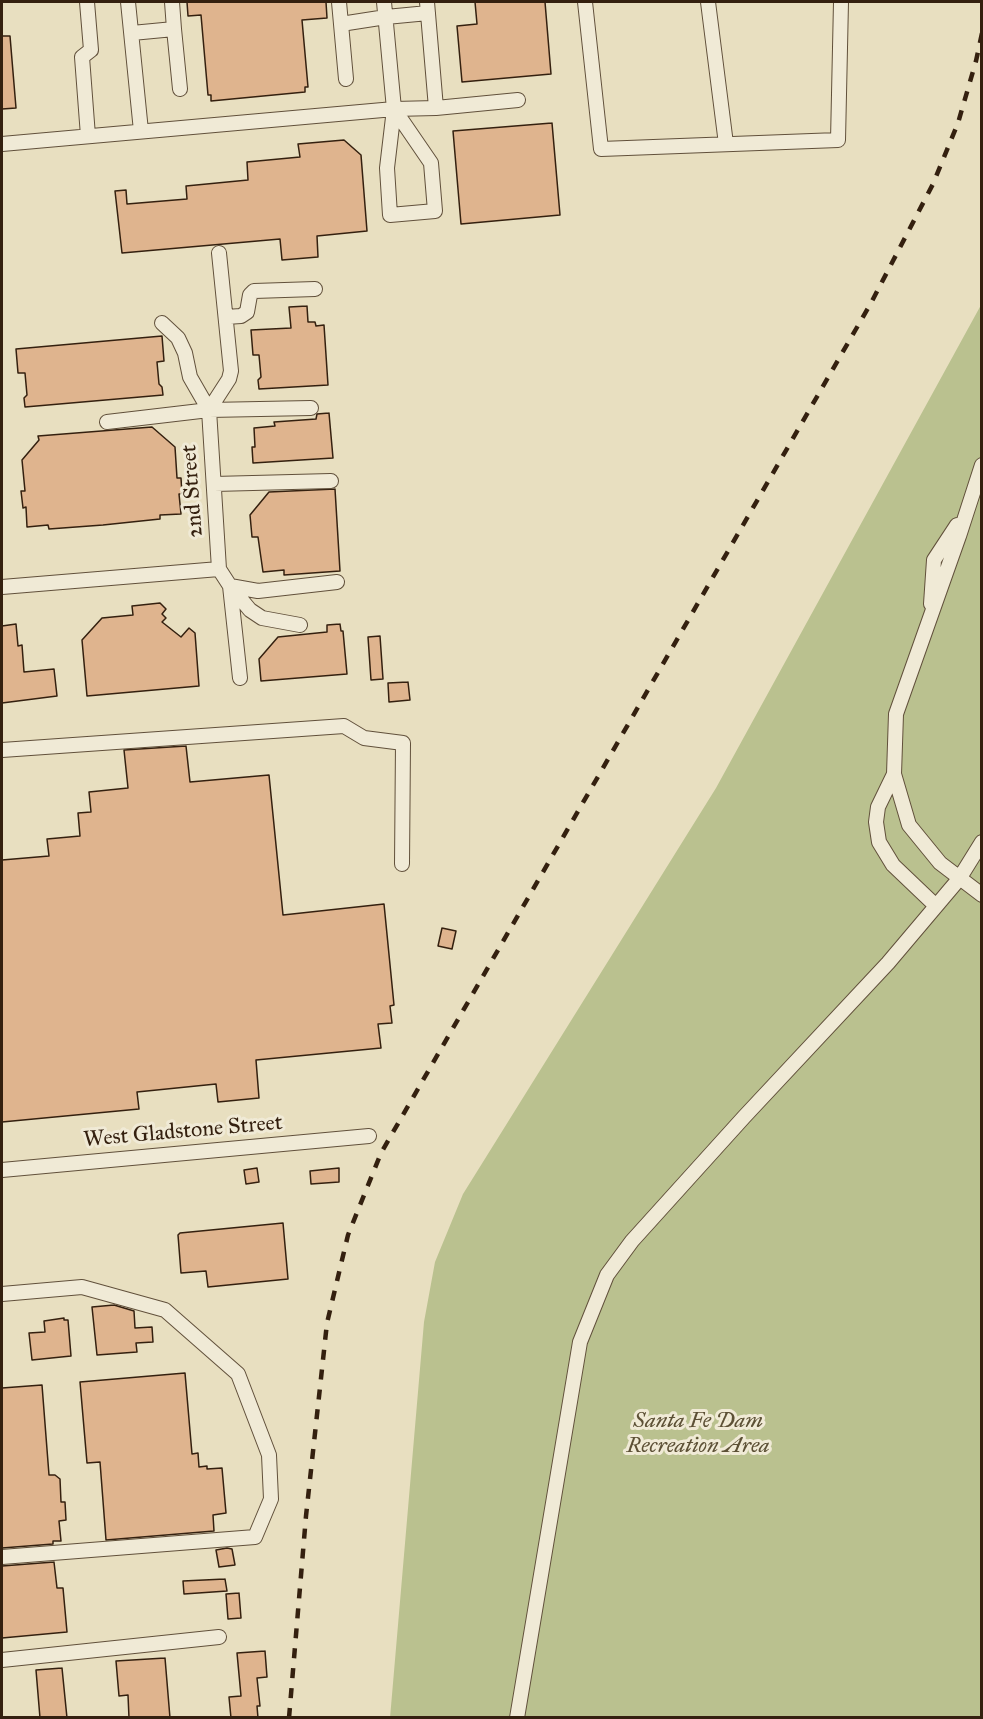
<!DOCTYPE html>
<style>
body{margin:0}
#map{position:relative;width:983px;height:1719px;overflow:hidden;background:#e8dfc0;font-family:"IM FELL Great Primer",serif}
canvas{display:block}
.frame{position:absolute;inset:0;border:3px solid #34200f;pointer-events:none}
</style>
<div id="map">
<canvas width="983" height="1719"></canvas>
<div class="frame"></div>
</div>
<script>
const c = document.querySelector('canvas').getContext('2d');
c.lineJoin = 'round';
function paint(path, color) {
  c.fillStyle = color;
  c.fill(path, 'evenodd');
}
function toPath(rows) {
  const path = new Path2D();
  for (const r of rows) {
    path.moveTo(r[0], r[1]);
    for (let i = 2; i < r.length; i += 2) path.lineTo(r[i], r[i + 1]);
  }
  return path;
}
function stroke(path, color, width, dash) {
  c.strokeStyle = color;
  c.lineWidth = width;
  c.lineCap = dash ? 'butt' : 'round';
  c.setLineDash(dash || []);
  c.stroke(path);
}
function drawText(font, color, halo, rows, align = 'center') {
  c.font = font + ' "IM FELL Great Primer",serif';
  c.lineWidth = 6;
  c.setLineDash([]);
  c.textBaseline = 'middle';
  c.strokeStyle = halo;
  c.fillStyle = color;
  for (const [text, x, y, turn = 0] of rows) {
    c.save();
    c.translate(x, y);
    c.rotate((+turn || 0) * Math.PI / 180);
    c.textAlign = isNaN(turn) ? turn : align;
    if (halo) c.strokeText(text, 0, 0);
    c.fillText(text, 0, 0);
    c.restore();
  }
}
paint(toPath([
 [981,305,981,1717,390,1718,424,1322,435,1262,463,1194,716,788]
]), '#bac18f');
const building = toPath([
 [187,2,326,2,327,18,302,20,308,87,305,87,305,92,211,101,211,95,208,95,201,15,188,16,187,2],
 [475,2,545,2,551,74,462,82,457,26,477,24,475,2],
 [2,36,10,36,16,108,2,109,2,36],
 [552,123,560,215,461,224,453,131,552,123],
 [344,140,361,155,367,231,317,236,318,257,282,260,280,239,122,253,115,191,126,190,127,204,187,199,186,186,248,180,247,162,300,157,298,144,344,140],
 [307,306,308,322,315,322,316,326,324,325,328,385,259,389,258,380,261,377,259,355,253,355,251,330,291,328,289,307,307,306],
 [162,336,164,361,157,362,159,384,162,387,163,395,25,407,24,398,27,395,25,373,18,373,16,349,162,336],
 [329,413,333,458,253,463,252,447,255,447,254,428,275,426,274,422,316,419,317,414,329,413],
 [152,427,175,447,177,478,181,478,182,494,179,494,181,514,160,515,160,519,103,525,49,529,48,525,27,527,26,507,23,508,21,491,25,491,22,460,39,440,38,436,152,427],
 [335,489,340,571,284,575,284,570,263,572,258,537,252,537,250,515,269,492,335,489],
 [160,603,166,609,162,614,166,618,162,622,181,637,189,628,195,633,199,686,87,696,82,640,102,618,133,615,132,606,160,603],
 [16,624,18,646,22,645,24,672,54,669,57,696,2,703,2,626,16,624],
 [340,624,341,631,343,631,347,674,261,681,259,659,278,637,327,632,327,625,340,624],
 [380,636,383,679,371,680,368,637,380,636],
 [408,682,410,700,389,702,388,683,408,682],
 [186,746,190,782,269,775,283,915,384,904,394,1005,390,1006,392,1023,378,1024,381,1048,256,1060,259,1098,218,1102,216,1084,137,1092,139,1109,2,1122,2,860,49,856,47,839,80,836,78,813,91,812,89,792,128,788,124,750,186,746],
 [442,928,456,931,452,949,438,946,442,928],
 [257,1168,259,1182,246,1184,244,1170,257,1168],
 [339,1168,339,1182,311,1184,310,1171,339,1168],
 [283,1223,288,1279,208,1287,206,1271,181,1273,178,1235,180,1233,283,1223],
 [114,1305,134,1311,135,1328,152,1327,153,1342,136,1343,137,1352,97,1355,92,1307,114,1305],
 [64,1318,64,1320,68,1320,71,1356,32,1360,29,1333,45,1332,44,1321,64,1318],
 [185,1373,192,1454,198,1453,199,1467,207,1466,207,1469,222,1468,226,1513,213,1515,214,1531,106,1540,100,1462,87,1463,80,1382,185,1373],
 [42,1385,49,1475,55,1475,60,1479,61,1502,65,1502,66,1520,59,1521,61,1541,53,1541,53,1544,2,1548,2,1388,42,1385],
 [227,1548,232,1549,235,1565,219,1567,216,1550,227,1548],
 [54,1562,57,1588,63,1588,67,1632,2,1638,2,1566,54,1562],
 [225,1579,227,1591,184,1594,183,1581,225,1579],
 [239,1593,241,1618,228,1619,226,1594,239,1593],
 [265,1651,267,1677,257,1678,260,1706,257,1706,258,1718,231,1718,229,1697,241,1696,237,1653,265,1651],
 [165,1658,170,1718,129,1718,128,1695,119,1696,116,1661,165,1658],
 [62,1668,67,1718,40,1718,36,1670,62,1668]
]);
paint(building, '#dfb48e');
stroke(building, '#34200f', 1.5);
const minor = toPath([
 [87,2,91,50,82,57,88,136],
 [128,2,141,131],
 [339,2,346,79],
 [384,2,394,109,387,168,390,215,435,211,431,163,394,109],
 [585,2,601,149,838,140,841,2],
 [708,2,726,144],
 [341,24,386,17,428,13],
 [174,29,180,89],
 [132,33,174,29,172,2],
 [436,108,518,100],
 [2,144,394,109,436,108,427,2],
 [226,317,241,316,247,312,250,295,254,291,315,289],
 [162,323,178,338,185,353,190,377,209,410,219,569,230,586,240,678],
 [209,410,229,379,231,371,219,253],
 [107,422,209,410,311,408],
 [982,465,959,536,896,714,894,774,909,825,940,863,982,895],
 [214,484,331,481],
 [230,586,258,591,337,582],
 [230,586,250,610,262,618,300,625],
 [2,587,219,569],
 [931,604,934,560,957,525],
 [2,750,344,726,364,738,403,743,402,864],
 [894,774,878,807,876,822,879,842,893,865,936,906],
 [2,1170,369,1136],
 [2,1294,82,1287,165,1310,238,1374,269,1455,271,1499,255,1537,2,1557],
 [2,1660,219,1637],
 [517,1718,580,1342,607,1275,632,1241,744,1117,888,963,959,879,982,842]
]);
stroke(minor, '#61503b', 16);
stroke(minor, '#f0ead6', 14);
stroke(toPath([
 [289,1718,306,1516,327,1323,348,1235,381,1153,871,303,933,184,958,123,976,61,982,33]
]), '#34200f', 4.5, [10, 10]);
drawText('22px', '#34200f', '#f0ead6', [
 ["2nd Street",193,491,-94],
 ["West Gladstone Street",183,1132,-5]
]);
drawText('italic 22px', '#5c5035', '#f0ead6', [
 ["Santa Fe Dam",698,1422],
 ["Recreation Area",698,1447]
]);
</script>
